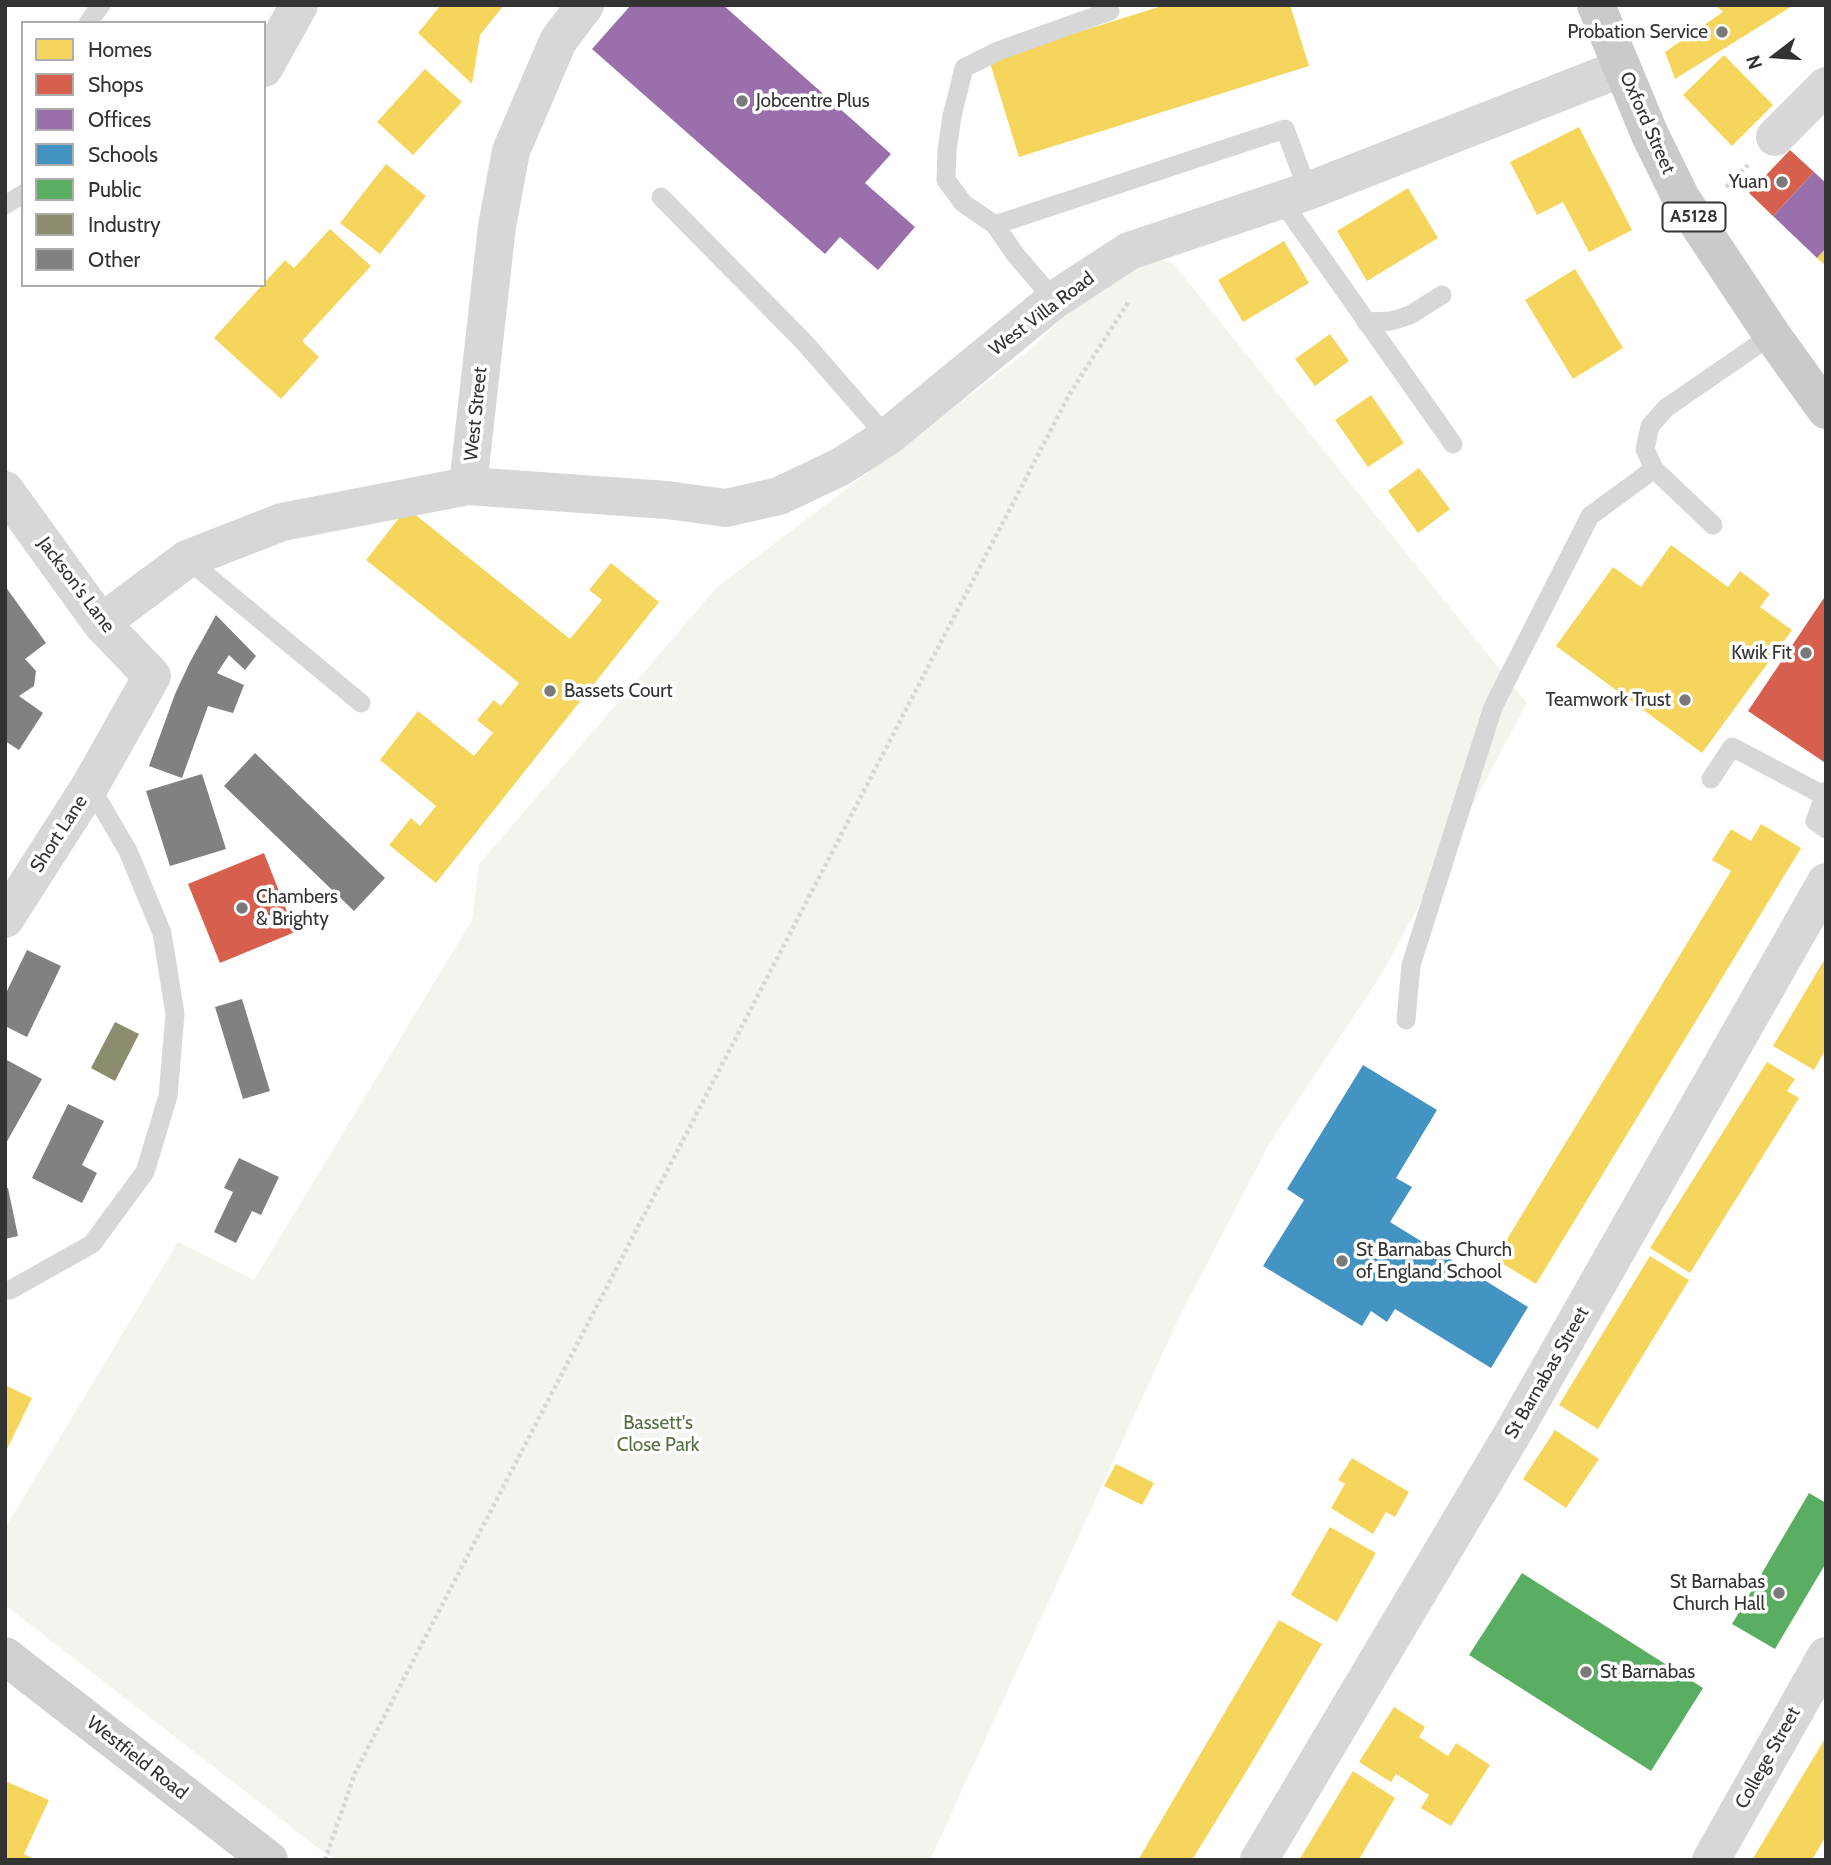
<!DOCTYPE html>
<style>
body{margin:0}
#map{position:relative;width:1831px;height:1865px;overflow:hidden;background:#fff;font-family:Cabin,sans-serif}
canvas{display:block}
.frame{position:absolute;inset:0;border:7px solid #333;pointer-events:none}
.legend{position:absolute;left:21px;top:21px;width:245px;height:266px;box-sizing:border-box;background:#fff;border:2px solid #adadad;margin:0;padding:9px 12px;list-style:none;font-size:21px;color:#333}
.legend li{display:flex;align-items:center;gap:14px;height:35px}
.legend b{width:35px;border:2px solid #adadad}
.north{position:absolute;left:1740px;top:21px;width:70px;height:70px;-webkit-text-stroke:5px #fff;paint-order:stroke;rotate:253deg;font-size:19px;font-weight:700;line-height:28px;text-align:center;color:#333}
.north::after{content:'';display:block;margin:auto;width:24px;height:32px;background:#333;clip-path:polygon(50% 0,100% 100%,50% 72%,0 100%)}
</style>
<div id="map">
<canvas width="1831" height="1865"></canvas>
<div class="frame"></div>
<ul class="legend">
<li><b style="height:19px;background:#f6d55c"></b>Homes</li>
<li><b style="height:19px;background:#d6604d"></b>Shops</li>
<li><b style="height:19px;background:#9970ab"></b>Offices</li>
<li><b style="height:19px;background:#4393c3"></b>Schools</li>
<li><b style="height:19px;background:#5aae61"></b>Public</li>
<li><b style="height:19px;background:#8c8c6e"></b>Industry</li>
<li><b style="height:19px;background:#818181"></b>Other</li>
</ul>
<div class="north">N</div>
</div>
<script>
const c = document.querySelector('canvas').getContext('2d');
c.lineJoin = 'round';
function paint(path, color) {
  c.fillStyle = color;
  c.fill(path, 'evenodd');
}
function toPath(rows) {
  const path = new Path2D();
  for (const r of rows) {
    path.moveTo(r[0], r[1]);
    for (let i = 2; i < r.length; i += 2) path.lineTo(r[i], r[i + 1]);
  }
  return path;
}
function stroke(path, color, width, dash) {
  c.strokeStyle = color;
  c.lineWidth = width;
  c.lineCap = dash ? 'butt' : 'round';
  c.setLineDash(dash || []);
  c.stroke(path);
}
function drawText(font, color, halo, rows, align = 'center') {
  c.font = font + ' Cabin,sans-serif';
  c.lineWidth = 7;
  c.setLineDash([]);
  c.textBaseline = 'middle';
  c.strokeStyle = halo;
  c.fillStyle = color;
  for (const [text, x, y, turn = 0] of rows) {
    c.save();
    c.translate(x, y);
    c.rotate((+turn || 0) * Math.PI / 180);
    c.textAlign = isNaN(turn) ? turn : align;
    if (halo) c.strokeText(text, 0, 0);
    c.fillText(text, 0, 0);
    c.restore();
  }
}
paint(toPath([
 [1129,251,1173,263,1527,703,1383,972,1269,1144,1178,1320,930,1860,339,1860,327,1855,5,1605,5,1528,178,1242,254,1280,472,920,479,864,717,587,1032,348]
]), '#f1f5ed');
paint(toPath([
 [441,5,504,5,480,35,472,84,418,33],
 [1165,5,1290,5,1309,66,1019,157,989,60],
 [1715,5,1794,5,1675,79,1665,52,1723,12],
 [1724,55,1773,105,1732,146,1683,95],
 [425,69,462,102,413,155,377,122],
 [1579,127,1632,230,1589,252,1563,202,1537,215,1510,162],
 [386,164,426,196,380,254,340,223],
 [1408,188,1438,238,1367,281,1337,231],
 [330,229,371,266,302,341,319,357,281,399,214,338,285,260,294,268],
 [1284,241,1309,283,1243,322,1218,280],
 [1826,248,1826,266,1817,258],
 [1575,269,1623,348,1573,379,1525,300],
 [1330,334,1349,361,1315,386,1295,359],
 [1371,395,1404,443,1368,467,1335,420],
 [1419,468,1450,509,1418,533,1388,491],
 [407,508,570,639,602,600,589,590,611,563,659,602,436,883,389,845,411,818,420,826,436,806,380,760,418,711,474,756,493,733,477,720,494,700,501,706,519,683,366,560],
 [1671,545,1728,587,1740,571,1770,594,1760,607,1792,630,1702,753,1556,646,1613,567,1641,587],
 [1761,824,1801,848,1536,1284,1495,1259,1731,871,1712,860,1723,842,1731,829,1751,841],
 [1826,957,1826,1049,1814,1070,1773,1046],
 [1767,1062,1795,1079,1787,1091,1799,1098,1690,1273,1650,1248],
 [1650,1256,1689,1280,1598,1429,1559,1405],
 [5,1385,32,1398,5,1453],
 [1555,1430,1599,1459,1566,1508,1523,1479],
 [1352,1458,1409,1492,1395,1517,1386,1512,1373,1534,1331,1508,1345,1484,1338,1480],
 [1116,1464,1154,1483,1142,1505,1104,1486],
 [1330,1527,1376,1553,1337,1622,1291,1595],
 [1279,1620,1322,1644,1249,1767,1192,1860,1138,1860],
 [1394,1707,1425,1727,1419,1737,1448,1756,1456,1743,1490,1765,1451,1826,1421,1808,1429,1795,1396,1774,1391,1782,1359,1762],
 [1826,1737,1826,1836,1812,1860,1752,1860],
 [1353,1771,1395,1798,1361,1856,1358,1860,1299,1860],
 [5,1781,49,1800,24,1854,36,1860,5,1860]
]), '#f6d55c');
paint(toPath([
 [1790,150,1814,172,1773,216,1749,193],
 [1826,595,1826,760,1824,762,1748,711],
 [264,853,295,932,220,963,188,884]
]), '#d6604d');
paint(toPath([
 [631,5,723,5,891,154,865,183,915,227,878,270,840,237,825,254,592,49],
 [1814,172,1826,183,1826,248,1817,258,1773,216]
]), '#9970ab');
paint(toPath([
 [1363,1065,1437,1110,1396,1178,1412,1187,1390,1222,1528,1307,1491,1368,1395,1309,1387,1322,1371,1311,1362,1326,1263,1266,1304,1200,1287,1189]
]), '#4393c3');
paint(toPath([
 [1809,1493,1826,1503,1826,1563,1775,1649,1732,1624],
 [1522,1573,1703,1688,1651,1771,1469,1655]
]), '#5aae61');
paint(toPath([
 [115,1022,139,1034,115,1081,91,1068]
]), '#8c8c6e');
paint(toPath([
 [5,586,46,643,25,659,36,671,34,686,19,696,43,713,19,750,5,741],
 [216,615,256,656,245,670,229,655,217,673,244,685,233,713,208,706,182,778,149,766,175,694,190,662],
 [255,753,385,878,354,911,224,786],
 [202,774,226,849,170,866,146,791],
 [27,950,61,966,27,1037,5,1026,5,995],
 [242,999,270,1091,243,1099,215,1007],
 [5,1059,42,1079,5,1145],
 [68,1104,104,1121,82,1165,97,1173,82,1203,32,1178],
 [239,1158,279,1177,261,1215,252,1211,236,1243,214,1232,233,1192,224,1188],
 [8,1188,18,1236,5,1239,5,1189]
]), '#818181');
stroke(toPath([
 [1726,187,1748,165],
 [325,1860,355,1773,1069,395,1129,301]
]), '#d6d6d6', 4.5, [3.5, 3.5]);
stroke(toPath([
 [88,23,101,5],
 [661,197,804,342,887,437],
 [1281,200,1453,444],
 [5,205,23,194],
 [995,225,963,203,946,180,947,150,952,116,964,68,998,51,1110,11],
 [1054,300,1015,254,995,225,1285,129,1308,191],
 [1366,322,1391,321,1410,315,1442,295],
 [1713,525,1654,469,1645,449,1650,426,1666,408,1772,335],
 [187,559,361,703],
 [1711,779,1732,747,1823,795],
 [1826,791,1815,821,1826,829],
 [1406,1020,1411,965,1493,707,1590,516,1654,469],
 [5,1290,10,1290,92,1244,145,1172,168,1096,175,1014,162,933,128,851,90,786]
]), '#d7d7d7', 19);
stroke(toPath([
 [264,68,299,5],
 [1775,137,1826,86],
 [468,486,497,226,511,151,558,41,585,5],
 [5,490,101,623,152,676,90,786,5,919],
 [101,623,187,559,282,522,468,486,667,500,726,508,779,496,840,467,887,437,1054,300,1129,251,1308,191,1622,68],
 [1259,1860,1514,1431,1826,882],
 [1711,1860,1826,1656]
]), '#d7d7d7', 38);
stroke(toPath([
 [5,1656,269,1860]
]), '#d0d0d0', 38);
stroke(toPath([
 [1596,5,1650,135,1681,198,1772,335,1826,410]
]), '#cacaca', 38);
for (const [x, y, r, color] of [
 [1722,32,7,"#7a7a7a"],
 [742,101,7,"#7a7a7a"],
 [1782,182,7,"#7a7a7a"],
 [1806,653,7,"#7a7a7a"],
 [550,691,7,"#7a7a7a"],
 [1685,700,7,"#7a7a7a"],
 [242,908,7,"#7a7a7a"],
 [1342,1261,7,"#7a7a7a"],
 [1779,1593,7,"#7a7a7a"],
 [1586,1672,7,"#7a7a7a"]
]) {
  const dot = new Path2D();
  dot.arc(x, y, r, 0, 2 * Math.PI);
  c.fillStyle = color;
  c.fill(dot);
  stroke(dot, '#fff', 2.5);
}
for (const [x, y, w] of [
 [1694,217,63]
]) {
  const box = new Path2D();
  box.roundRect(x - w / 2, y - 14.5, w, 29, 5);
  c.fillStyle = '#fff';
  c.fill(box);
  stroke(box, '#333', 2);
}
drawText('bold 18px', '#333', null, [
 ["A5128",1694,217]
]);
drawText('19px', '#333', '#fff', [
 ["Probation Service",1708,32],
 ["Jobcentre Plus",756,101,"left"],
 ["Yuan",1768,182],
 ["Kwik Fit",1792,653],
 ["Bassets Court",564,691,"left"],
 ["Teamwork Trust",1671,700],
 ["Chambers",256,897,"left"],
 ["& Brighty",256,919,"left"],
 ["St Barnabas Church",1356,1250,"left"],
 ["of England School",1356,1272,"left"],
 ["St Barnabas",1765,1582],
 ["Church Hall",1765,1604],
 ["St Barnabas",1600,1672,"left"]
], 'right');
drawText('19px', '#333', '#fff', [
 ["Oxford Street",1647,123,66],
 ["West Villa Road",1042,314,-37],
 ["West Street",476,414,-84],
 ["Jackson's Lane",76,585,53],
 ["Short Lane",59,834,-57],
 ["St Barnabas Street",1547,1373,-60],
 ["Westfield Road",137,1758,38],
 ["College Street",1768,1758,-61]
]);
drawText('19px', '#56703f', '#fff', [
 ["Bassett's",658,1423],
 ["Close Park",658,1445]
]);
</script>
